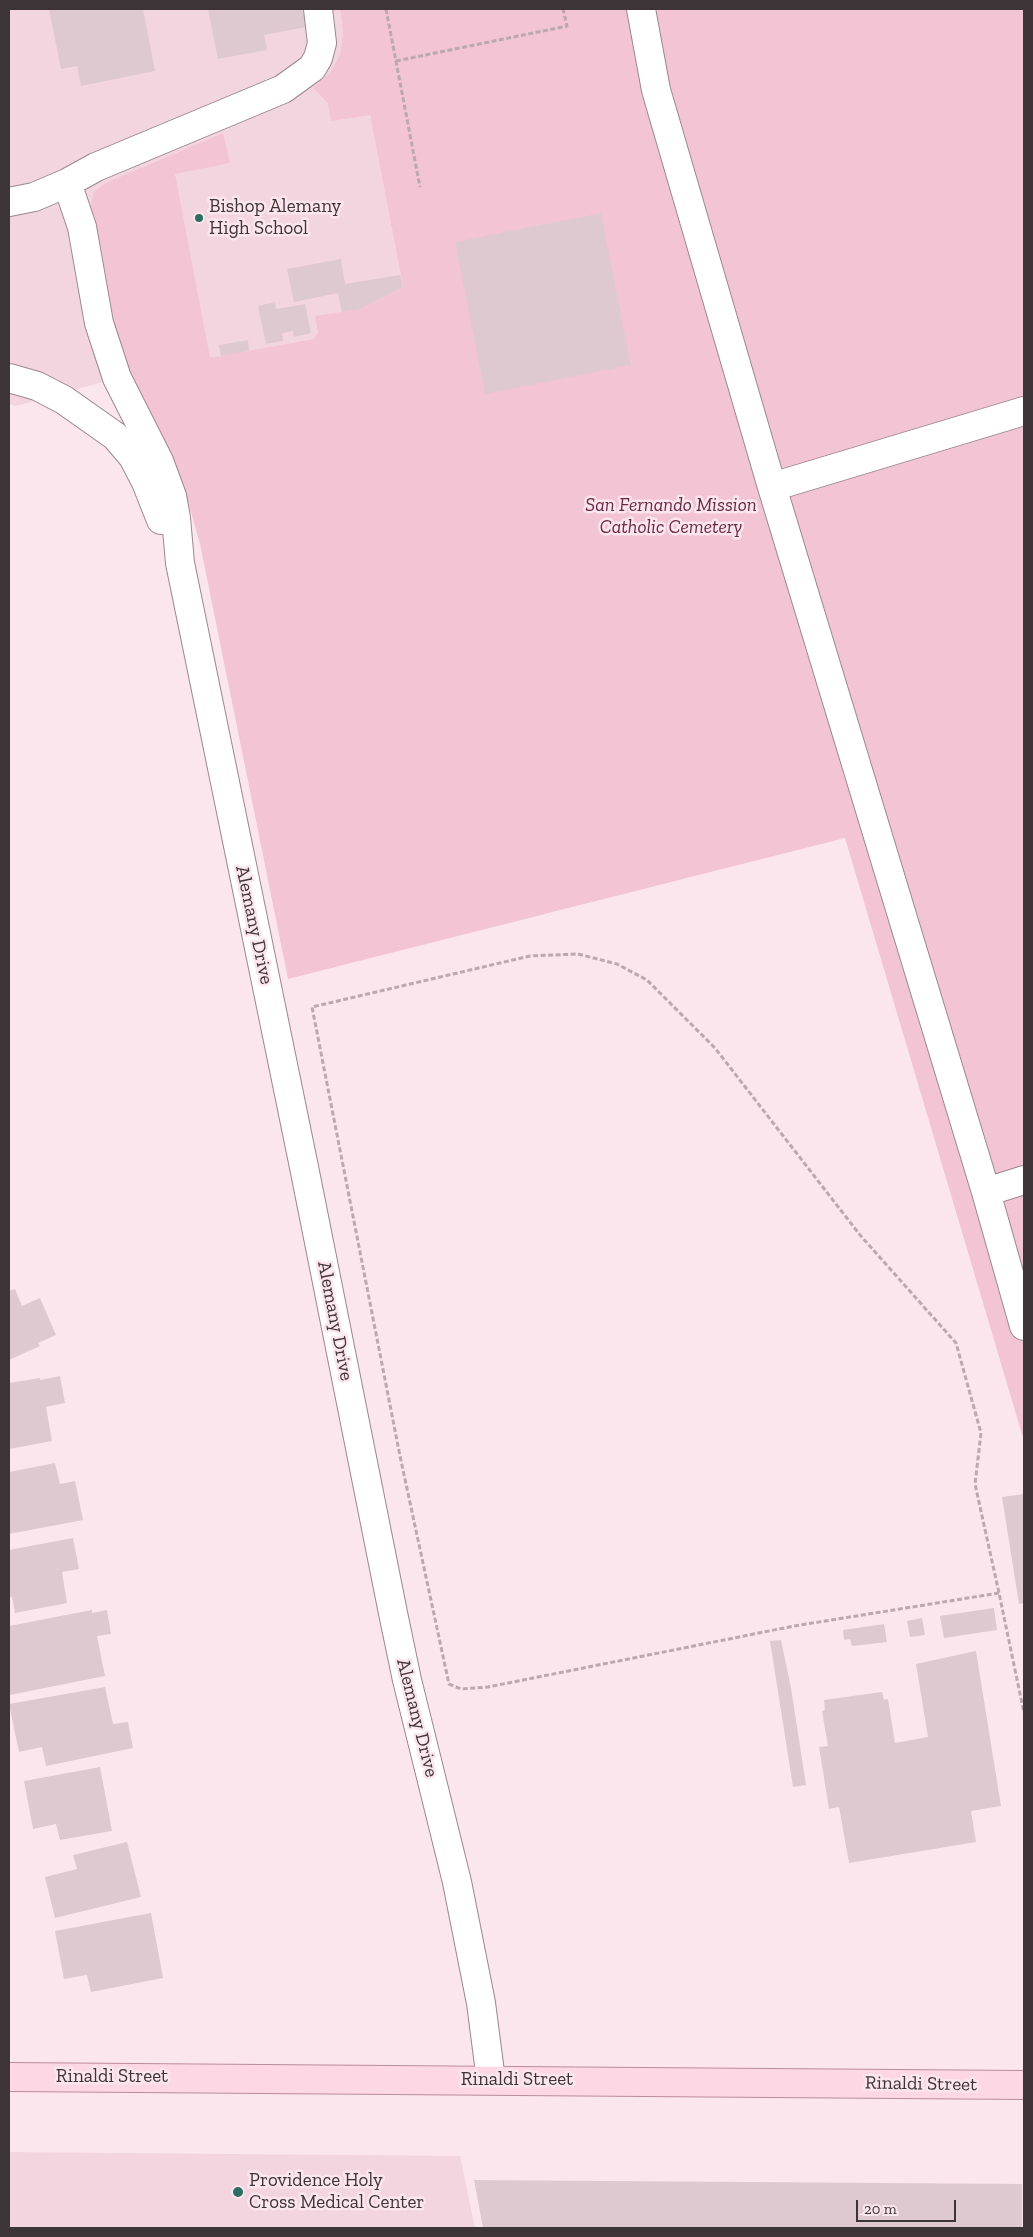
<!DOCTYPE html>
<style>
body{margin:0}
#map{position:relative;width:1033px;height:2237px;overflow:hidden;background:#fce6ed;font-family:"Zilla Slab",serif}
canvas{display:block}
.frame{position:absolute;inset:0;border:10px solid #3d3437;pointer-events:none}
.scale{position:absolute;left:856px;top:2200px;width:100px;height:22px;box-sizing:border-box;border:2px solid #3d3437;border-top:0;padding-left:6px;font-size:15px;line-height:18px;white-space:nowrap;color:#3d3437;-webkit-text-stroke:4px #fce6ed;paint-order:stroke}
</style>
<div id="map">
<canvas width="1033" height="2237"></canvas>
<div class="frame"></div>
<div class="scale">20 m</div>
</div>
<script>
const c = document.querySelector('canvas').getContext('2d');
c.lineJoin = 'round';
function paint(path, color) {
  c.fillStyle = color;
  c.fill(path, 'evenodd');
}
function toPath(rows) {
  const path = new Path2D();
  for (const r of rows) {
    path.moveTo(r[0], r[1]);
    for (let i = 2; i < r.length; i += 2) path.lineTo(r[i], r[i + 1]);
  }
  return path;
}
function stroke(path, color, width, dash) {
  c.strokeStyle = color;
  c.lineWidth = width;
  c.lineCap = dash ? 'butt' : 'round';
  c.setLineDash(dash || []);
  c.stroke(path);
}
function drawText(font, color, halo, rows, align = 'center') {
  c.font = font + ' "Zilla Slab",serif';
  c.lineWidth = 5;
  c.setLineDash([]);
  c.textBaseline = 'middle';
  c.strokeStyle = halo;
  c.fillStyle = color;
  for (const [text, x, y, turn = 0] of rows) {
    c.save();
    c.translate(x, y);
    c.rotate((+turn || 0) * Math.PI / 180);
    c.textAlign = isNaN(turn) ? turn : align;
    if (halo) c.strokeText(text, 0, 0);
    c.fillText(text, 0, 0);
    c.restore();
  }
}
paint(toPath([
 [9,9,340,9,343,32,340,54,330,73,314,89,328,104,370,115,403,287,318,333,313,339,132,374,16,406,9,404],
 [9,2152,460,2156,475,2228,9,2228]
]), '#f3d5df');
paint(toPath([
 [340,9,1024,9,1024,1441,845,838,288,979,200,544,185,491,144,407,118,339,110,312,90,216,91,205,94,192,106,183,223,133,230,163,175,174,210,358,313,339,318,333,315,316,360,309,403,287,370,115,331,121,328,104,313,88,330,73,340,54,343,32]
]), '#f3c5d4');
paint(toPath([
 [49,9,143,9,155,71,81,86,77,66,61,69],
 [208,9,302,9,306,27,264,35,267,50,218,59],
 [601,213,631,365,485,394,455,242],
 [341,259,345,284,400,275,403,287,360,309,342,312,338,293,294,302,287,269],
 [275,302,276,309,305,304,311,333,294,337,293,331,282,333,283,341,266,344,258,306],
 [248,340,249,351,221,356,219,345],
 [15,1289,22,1306,40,1298,56,1335,38,1343,40,1346,9,1360,9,1291],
 [60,1376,65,1403,46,1407,52,1441,9,1449,9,1383,40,1378,40,1380],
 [55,1463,60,1484,75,1481,83,1520,9,1534,9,1472],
 [1024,1494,1024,1603,1019,1604,1002,1497],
 [73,1538,79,1569,62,1572,67,1603,15,1613,12,1597,9,1597,9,1550],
 [994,1608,997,1630,944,1638,940,1616],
 [92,1610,92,1613,107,1610,111,1634,97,1636,105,1676,10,1695,9,1626],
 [922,1618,925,1635,910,1637,907,1621],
 [884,1624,887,1642,852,1646,850,1639,844,1640,843,1630],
 [781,1640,791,1688,806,1785,793,1787,770,1641],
 [976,1651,1001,1806,971,1811,976,1842,849,1863,839,1807,829,1809,819,1747,828,1746,822,1711,825,1710,824,1700,882,1692,884,1700,888,1699,895,1743,928,1737,916,1664],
 [105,1687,113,1724,128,1722,133,1748,46,1766,42,1747,19,1752,9,1704],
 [100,1767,112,1831,60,1840,56,1824,33,1829,24,1781],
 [127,1842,141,1897,55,1918,45,1877,77,1869,73,1855],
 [151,1913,163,1978,91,1992,87,1975,64,1979,55,1931],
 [474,2180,1022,2184,1022,2228,483,2228]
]), '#dfc9d0');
const minor = toPath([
 [641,9,656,90,772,487,986,1192,1024,1326],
 [67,183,82,227,99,323,117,378,159,461,172,496,176,518,180,563,304,1167,393,1613,407,1680,457,1882,481,2003,491,2080],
 [9,202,34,197,67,183,96,167,283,89,312,68,318,58,322,43,318,9],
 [9,378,37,386,64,400,115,436,133,457,146,482,161,520],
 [772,487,1024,411],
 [986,1192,1024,1180]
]);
const major = toPath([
 [9,2077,1024,2085]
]);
stroke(minor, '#9c878e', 30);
stroke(major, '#b98c9b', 30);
stroke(toPath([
 [386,9,420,187],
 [396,61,567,26,563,9],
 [999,1593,794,1626,488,1687,461,1689,449,1684,400,1456,312,1007,530,956,578,954,617,964,647,980,715,1048,860,1235,956,1343,981,1433,975,1484,999,1593,1024,1713]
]), '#baa9ae', 3, [5, 2.5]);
stroke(minor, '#fff', 28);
stroke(major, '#fdd7e3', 28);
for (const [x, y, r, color] of [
 [199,218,5,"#2a6e60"],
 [238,2192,6,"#2a6e60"]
]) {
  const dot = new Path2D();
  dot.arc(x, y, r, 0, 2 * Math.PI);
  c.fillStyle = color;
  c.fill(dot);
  stroke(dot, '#fce6ed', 2);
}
drawText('19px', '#3d3437', '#fce6ed', [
 ["Bishop Alemany",209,207],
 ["High School",209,229],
 ["Providence Holy",249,2181],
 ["Cross Medical Center",249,2203]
], 'left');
drawText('italic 19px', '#682742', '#fce6ed', [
 ["San Fernando Mission",671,506],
 ["Catholic Cemetery",671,528]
]);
drawText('19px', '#3d3437', '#fce6ed', [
 ["Alemany Drive",254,925,78],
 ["Alemany Drive",335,1321,79],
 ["Alemany Drive",417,1718,76],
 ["Rinaldi Street",112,2077],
 ["Rinaldi Street",517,2080],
 ["Rinaldi Street",921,2084,1]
]);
</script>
